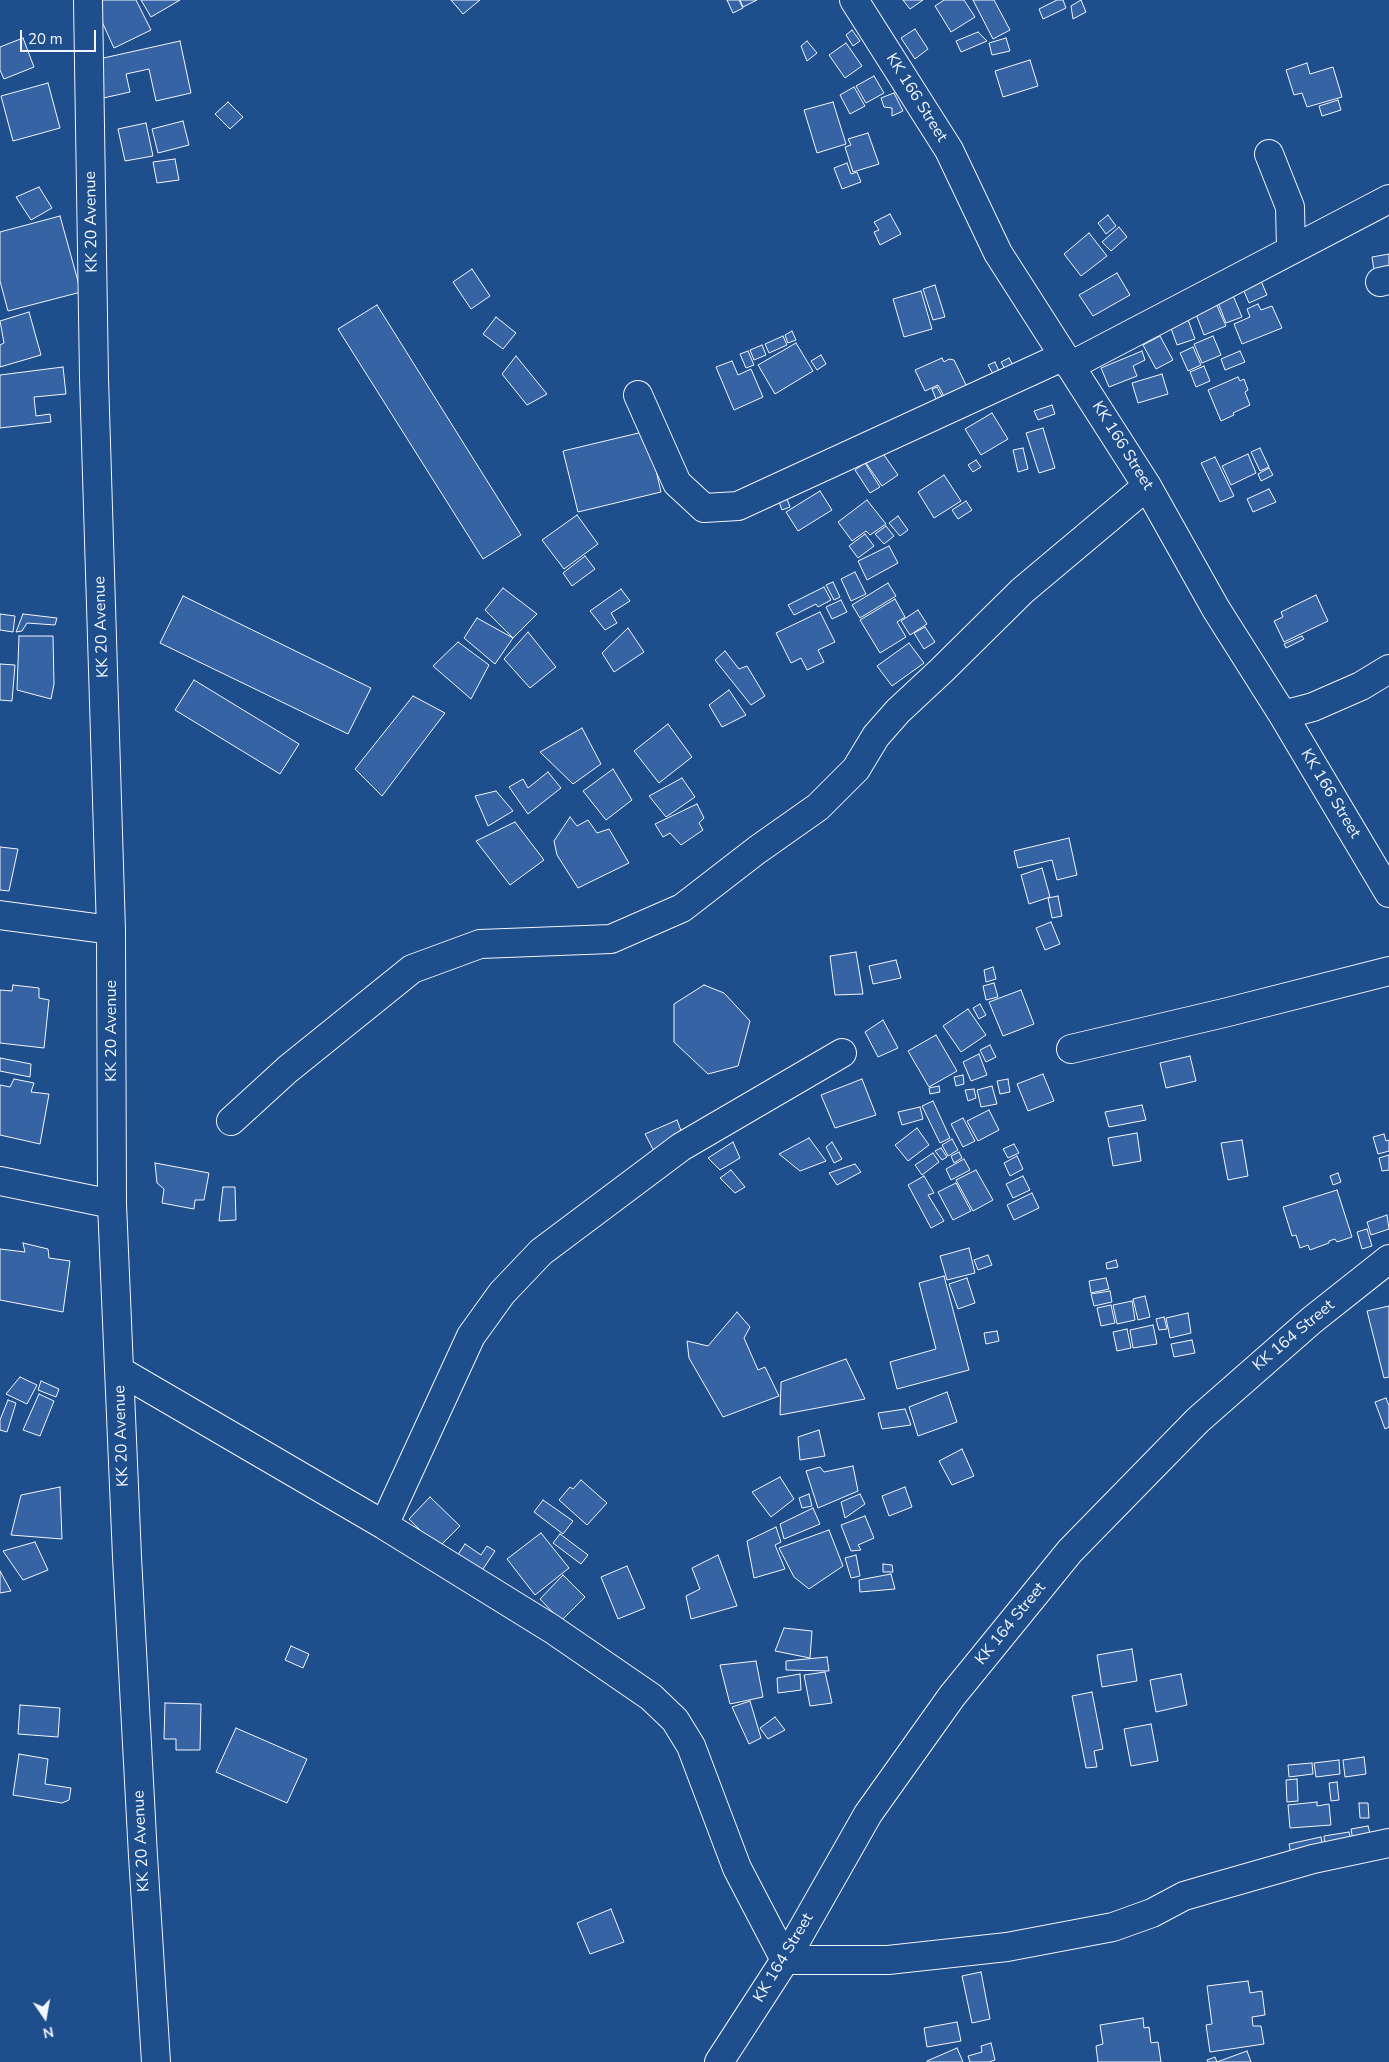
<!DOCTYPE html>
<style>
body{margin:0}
#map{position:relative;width:1389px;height:2062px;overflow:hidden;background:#1f4e8c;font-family:"Nunito Sans",sans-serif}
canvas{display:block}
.north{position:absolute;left:20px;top:1992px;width:50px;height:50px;-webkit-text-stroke:4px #1f4e8c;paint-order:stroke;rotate:168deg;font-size:14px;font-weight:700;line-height:20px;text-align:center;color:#f2f6ff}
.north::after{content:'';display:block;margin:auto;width:18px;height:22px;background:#f2f6ff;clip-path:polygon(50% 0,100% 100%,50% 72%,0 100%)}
.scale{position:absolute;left:20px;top:30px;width:76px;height:22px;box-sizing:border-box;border:2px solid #f2f6ff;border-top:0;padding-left:6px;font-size:15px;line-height:18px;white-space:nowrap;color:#f2f6ff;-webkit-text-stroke:4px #1f4e8c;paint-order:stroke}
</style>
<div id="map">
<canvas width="1389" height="2062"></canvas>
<div class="north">N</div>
<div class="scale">20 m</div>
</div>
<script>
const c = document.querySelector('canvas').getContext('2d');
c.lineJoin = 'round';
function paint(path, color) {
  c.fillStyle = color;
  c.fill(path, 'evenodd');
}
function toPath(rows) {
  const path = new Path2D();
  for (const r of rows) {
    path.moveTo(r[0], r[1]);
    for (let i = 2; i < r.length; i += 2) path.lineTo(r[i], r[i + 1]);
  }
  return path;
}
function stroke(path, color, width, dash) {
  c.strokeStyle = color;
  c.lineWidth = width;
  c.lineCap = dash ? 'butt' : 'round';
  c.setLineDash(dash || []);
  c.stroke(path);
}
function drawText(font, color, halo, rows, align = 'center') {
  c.font = font + ' "Nunito Sans",sans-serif';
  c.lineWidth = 4;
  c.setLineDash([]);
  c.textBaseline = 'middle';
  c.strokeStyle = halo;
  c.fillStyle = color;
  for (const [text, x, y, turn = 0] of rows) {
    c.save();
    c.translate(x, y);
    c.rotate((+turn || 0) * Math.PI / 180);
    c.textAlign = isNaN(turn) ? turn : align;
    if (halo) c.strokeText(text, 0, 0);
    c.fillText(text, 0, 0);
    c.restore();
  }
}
const building = toPath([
 [92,0,136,0,151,30,114,48,92,0],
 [141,0,180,0,151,17,141,0],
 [451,0,480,0,463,14,451,0],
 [727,0,739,0,743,8,733,13,727,0],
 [740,0,757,0,743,7,740,0],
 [903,0,923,0,910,9,903,0],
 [944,0,964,0,975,17,951,32,935,6,944,0],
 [973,0,994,0,1010,30,993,39,973,0],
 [1057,0,1063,0,1066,8,1043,19,1039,9,1057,0],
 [1081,0,1086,12,1073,19,1071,6,1081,0],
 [915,29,928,49,915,59,901,38,915,29],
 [852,30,860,41,853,46,846,35,852,30],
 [978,32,987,41,961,52,956,41,978,32],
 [23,38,34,67,4,79,0,70,0,47,23,38],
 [1006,38,1010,51,992,55,989,43,1006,38],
 [180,41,191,93,156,101,149,69,126,74,130,92,99,99,90,61,180,41],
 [807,41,817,53,807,61,801,46,807,41],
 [846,43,862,66,845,78,829,55,846,43],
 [1030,60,1038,86,1003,97,995,71,1030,60],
 [1307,63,1310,74,1333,67,1342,97,1307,107,1302,93,1294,95,1286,70,1307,63],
 [874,76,884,93,866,103,856,86,874,76],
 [48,83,60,128,13,141,1,96,48,83],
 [854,87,865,106,850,114,840,95,854,87],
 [894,93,903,111,892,116,892,108,884,107,881,98,894,93],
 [1338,100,1341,110,1322,116,1319,106,1338,100],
 [228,102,243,117,230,129,215,114,228,102],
 [833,102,846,144,817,153,804,110,833,102],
 [183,121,189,145,158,153,152,129,183,121],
 [146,123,153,156,125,161,118,129,146,123],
 [868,133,879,164,853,172,845,147,851,145,848,139,868,133],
 [175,159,179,180,157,183,153,162,175,159],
 [847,163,851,174,857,172,861,182,842,189,834,168,847,163],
 [39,187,52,208,31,220,16,197,39,187],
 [890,214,901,234,880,245,874,232,879,230,874,222,890,214],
 [1108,215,1116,226,1106,234,1098,223,1108,215],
 [60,216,81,292,8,311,0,281,0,232,60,216],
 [1119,227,1127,237,1111,251,1102,242,1119,227],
 [1089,233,1107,256,1081,276,1064,254,1089,233],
 [1389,254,1389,274,1375,277,1372,257,1389,254],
 [472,269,490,296,471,309,453,282,472,269],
 [1117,273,1130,295,1093,316,1079,295,1117,273],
 [1261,281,1267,295,1249,303,1243,289,1261,281],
 [935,285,945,317,933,320,923,289,935,285],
 [921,291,932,329,904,337,893,299,921,291],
 [1232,293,1242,317,1226,323,1217,300,1232,293],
 [1215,301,1226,326,1204,335,1194,309,1215,301],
 [1258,304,1261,310,1272,306,1282,328,1242,344,1234,324,1250,317,1247,309,1258,304],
 [377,305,521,535,483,559,338,329,377,305],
 [29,312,41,355,0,367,0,345,4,343,0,321,29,312],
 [1186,314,1195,339,1177,345,1168,320,1186,314],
 [496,317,516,333,503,349,483,334,496,317],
 [792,331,796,340,788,343,785,335,792,331],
 [783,336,787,345,769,353,765,344,783,336],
 [1160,336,1173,360,1156,369,1143,345,1160,336],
 [1213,336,1221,355,1202,363,1194,344,1213,336],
 [796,343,813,371,775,394,758,365,796,343],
 [762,345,766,355,754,360,750,350,762,345],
 [1193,347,1201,365,1188,371,1180,353,1193,347],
 [748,351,754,365,746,368,740,354,748,351],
 [1142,351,1145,360,1133,366,1137,376,1109,387,1101,368,1142,351],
 [1240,351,1245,362,1225,370,1221,359,1240,351],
 [821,355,826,364,817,370,811,361,821,355],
 [516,356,547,394,527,405,502,374,516,356],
 [942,358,944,362,949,359,954,360,967,387,945,398,938,385,925,391,915,370,942,358],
 [1009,358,1013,365,1005,369,1001,362,1009,358],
 [732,361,738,375,751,369,763,397,734,410,716,367,732,361],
 [995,362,999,371,993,374,988,365,995,362],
 [1204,366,1210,381,1196,387,1190,372,1204,366],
 [63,367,66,394,34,397,36,416,50,414,51,422,0,428,0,375,63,367],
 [1162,374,1168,394,1138,403,1132,383,1162,374],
 [1238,377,1240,381,1244,379,1248,390,1245,392,1250,405,1233,413,1234,415,1221,421,1208,390,1238,377],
 [937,387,942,396,936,399,932,389,937,387],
 [1052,405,1055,414,1038,420,1034,411,1052,405],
 [992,413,1008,439,981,455,965,429,992,413],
 [1043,428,1055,468,1039,473,1026,433,1043,428],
 [647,431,661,492,578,512,563,451,647,431],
 [1023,448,1028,469,1018,472,1013,450,1023,448],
 [1260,448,1269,467,1260,471,1251,452,1260,448],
 [882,452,898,475,882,486,866,463,882,452],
 [1248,454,1256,473,1231,485,1222,466,1248,454],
 [1215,457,1234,496,1220,502,1201,463,1215,457],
 [976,460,981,467,973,472,968,465,976,460],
 [865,463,880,487,870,493,855,470,865,463],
 [1269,468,1273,475,1261,481,1258,474,1269,468],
 [944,475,961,501,934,518,918,492,944,475],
 [1269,489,1276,502,1253,512,1247,499,1269,489],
 [820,491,832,510,798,531,786,512,820,491],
 [786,496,790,507,782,510,778,499,786,496],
 [867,500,886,524,870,535,866,531,852,541,838,522,867,500],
 [966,501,972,510,958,519,952,510,966,501],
 [577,515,598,544,564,569,542,540,577,515],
 [898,516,908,530,900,536,889,523,898,516],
 [886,526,894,536,884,544,875,534,886,526],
 [865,534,874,546,858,558,849,546,865,534],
 [889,546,898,563,867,580,858,561,889,546],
 [585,556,595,569,572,586,563,573,585,556],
 [855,572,866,594,851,601,841,579,855,572],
 [833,582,840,597,834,600,826,585,833,582],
 [888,583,896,596,860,618,852,605,888,583],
 [824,587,831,600,818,607,816,604,794,615,788,605,824,587],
 [503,588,537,614,513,638,485,610,503,588],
 [621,589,630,601,611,613,617,623,605,630,590,611,621,589],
 [1316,595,1328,621,1284,642,1274,621,1283,617,1281,612,1316,595],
 [183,596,371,688,348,734,160,643,183,596],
 [895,599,905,617,897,622,906,637,880,653,860,620,895,599],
 [841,600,847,612,832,619,826,607,841,600],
 [918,610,927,624,910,635,901,621,918,610],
 [820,612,835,642,818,650,824,662,807,670,801,658,791,663,776,633,820,612],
 [0,614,15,616,13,632,0,630,0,614],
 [23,614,57,618,55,625,27,623,22,631,16,632,23,614],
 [477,618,513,638,495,664,464,638,477,618],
 [925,627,935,642,924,649,914,633,925,627],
 [628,628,644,652,614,672,602,653,628,628],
 [528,632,556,667,530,688,504,659,528,632],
 [19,636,53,636,54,684,51,699,17,690,19,636],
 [1302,636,1304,639,1286,648,1284,644,1302,636],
 [458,642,489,665,471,699,433,666,458,642],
 [909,643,924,663,892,686,877,666,909,643],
 [725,651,739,669,747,666,765,696,751,705,715,660,725,651],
 [0,664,15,665,12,701,0,700,0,664],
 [194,680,299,744,280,774,175,710,194,680],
 [729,690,746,715,722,727,709,705,729,690],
 [413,696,445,713,382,796,355,769,413,696],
 [668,724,692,757,659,783,634,751,668,724],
 [582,728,601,764,573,784,540,752,582,728],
 [613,769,632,800,606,820,583,791,613,769],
 [548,772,561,788,528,814,509,787,523,779,528,788,548,772],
 [682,778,695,797,666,817,649,796,682,778],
 [496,791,513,811,488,826,475,796,496,791],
 [697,804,704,818,699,823,703,830,681,845,670,833,663,837,655,824,697,804],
 [570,817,577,826,588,820,597,833,609,829,629,863,578,888,557,855,554,841,570,817],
 [515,822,544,860,510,885,476,841,515,822],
 [1069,838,1077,875,1057,880,1052,860,1018,868,1014,851,1069,838],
 [0,847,18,849,9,891,0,890,0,847],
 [1042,868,1050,897,1029,904,1021,875,1042,868],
 [1058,896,1062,916,1052,918,1048,898,1058,896],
 [1051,922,1060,944,1045,950,1036,928,1051,922],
 [856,952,863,994,835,995,830,956,856,952],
 [896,960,901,978,873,984,869,966,896,960],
 [993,967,996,979,986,982,984,970,993,967],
 [994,983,998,997,986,1000,983,986,994,983],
 [13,985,39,988,39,998,49,1000,44,1048,0,1043,0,990,12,991,13,985],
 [704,985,724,993,750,1021,738,1066,708,1074,674,1042,674,1004,704,985],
 [1021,990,1034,1024,1003,1036,989,1002,1021,990],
 [980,1004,986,1015,979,1019,973,1008,980,1004],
 [968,1009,986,1035,961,1052,943,1026,968,1009],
 [883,1020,898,1048,878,1057,865,1032,883,1020],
 [936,1035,957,1071,929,1087,908,1051,936,1035],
 [990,1045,996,1057,986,1062,980,1050,990,1045],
 [979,1054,987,1075,971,1081,963,1062,979,1054],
 [1190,1056,1196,1081,1166,1088,1160,1063,1190,1056],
 [0,1058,31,1064,30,1077,0,1071,0,1058],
 [1043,1074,1054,1101,1028,1111,1017,1084,1043,1074],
 [963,1075,964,1084,956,1086,954,1077,963,1075],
 [14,1079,34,1083,31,1092,49,1094,40,1144,0,1135,0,1085,10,1087,14,1079],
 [862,1079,876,1115,835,1128,821,1095,862,1079],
 [1008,1079,1010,1092,1000,1094,997,1081,1008,1079],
 [939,1086,940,1092,930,1094,929,1088,939,1086],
 [992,1086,997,1104,981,1107,977,1090,992,1086],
 [974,1089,976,1098,968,1101,965,1090,974,1089],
 [933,1101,950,1138,940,1143,922,1106,933,1101],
 [1142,1105,1146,1120,1109,1127,1105,1112,1142,1105],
 [920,1107,923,1119,902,1125,898,1112,920,1107],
 [989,1110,999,1130,978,1141,967,1121,989,1110],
 [963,1118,975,1141,963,1147,951,1124,963,1118],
 [677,1120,686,1144,656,1155,645,1134,677,1120],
 [917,1128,929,1145,908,1161,895,1145,917,1128],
 [1137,1133,1141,1161,1113,1166,1108,1138,1137,1133],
 [1384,1134,1386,1141,1389,1140,1389,1151,1378,1154,1373,1137,1384,1134],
 [809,1138,826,1161,800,1171,779,1154,809,1138],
 [952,1139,958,1150,948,1156,942,1145,952,1139],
 [1242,1140,1248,1176,1228,1180,1221,1143,1242,1140],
 [733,1142,740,1158,720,1170,708,1158,733,1142],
 [832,1142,842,1159,834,1163,826,1147,832,1142],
 [1014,1144,1019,1153,1008,1158,1003,1149,1014,1144],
 [941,1148,947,1157,942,1160,935,1151,941,1148],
 [959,1152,962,1158,954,1163,951,1156,959,1152],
 [933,1153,939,1162,922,1175,915,1165,933,1153],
 [1389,1155,1389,1170,1382,1171,1379,1158,1389,1155],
 [1017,1156,1023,1169,1010,1176,1004,1163,1017,1156],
 [964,1159,970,1170,951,1180,946,1169,964,1159],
 [155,1163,209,1173,204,1200,195,1200,194,1209,162,1203,164,1189,157,1183,155,1163],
 [855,1164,861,1172,837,1185,829,1173,855,1164],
 [731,1170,745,1187,735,1193,720,1178,731,1170],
 [976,1170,993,1200,973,1211,956,1180,976,1170],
 [1338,1173,1341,1182,1333,1185,1330,1176,1338,1173],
 [924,1176,934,1193,928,1195,944,1221,931,1228,908,1185,924,1176],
 [1023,1176,1030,1190,1013,1198,1006,1184,1023,1176],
 [956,1183,971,1211,953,1220,938,1192,956,1183],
 [223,1187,235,1187,236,1220,219,1221,223,1187],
 [1337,1190,1352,1237,1337,1242,1335,1239,1329,1241,1329,1243,1310,1250,1308,1245,1300,1248,1296,1235,1292,1236,1283,1207,1337,1190],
 [1032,1193,1039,1208,1014,1220,1007,1205,1032,1193],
 [1387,1215,1389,1229,1371,1235,1367,1222,1387,1215],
 [1367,1229,1372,1246,1362,1249,1357,1232,1367,1229],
 [23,1243,48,1249,49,1258,70,1261,63,1312,0,1300,0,1249,25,1252,23,1243],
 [969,1248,975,1273,947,1280,940,1256,969,1248],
 [988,1255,992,1265,978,1270,974,1260,988,1255],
 [1116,1260,1118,1267,1107,1269,1106,1263,1116,1260],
 [944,1276,969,1370,897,1389,890,1362,936,1349,919,1283,944,1276],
 [967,1278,975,1303,958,1309,949,1284,967,1278],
 [1106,1278,1109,1289,1091,1293,1089,1281,1106,1278],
 [1110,1291,1112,1302,1094,1306,1091,1294,1110,1291],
 [1145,1296,1150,1317,1138,1320,1133,1299,1145,1296],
 [1132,1301,1135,1320,1117,1324,1113,1305,1132,1301],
 [1111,1305,1115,1323,1101,1326,1097,1308,1111,1305],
 [1389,1306,1389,1377,1384,1378,1367,1311,1389,1306],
 [737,1312,750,1327,744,1338,758,1370,765,1367,779,1396,723,1417,689,1358,687,1341,708,1346,737,1312],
 [1188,1313,1191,1333,1170,1338,1166,1318,1188,1313],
 [1164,1317,1167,1329,1159,1330,1156,1319,1164,1317],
 [1153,1325,1157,1344,1133,1348,1130,1330,1153,1325],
 [1127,1329,1131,1348,1117,1351,1113,1332,1127,1329],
 [997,1331,999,1341,986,1344,984,1333,997,1331],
 [1192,1340,1195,1353,1174,1357,1171,1344,1192,1340],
 [846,1359,865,1399,780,1415,781,1382,846,1359],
 [20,1377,37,1385,27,1404,6,1394,20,1377],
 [41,1381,59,1389,56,1397,38,1390,41,1381],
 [947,1392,957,1422,918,1436,909,1407,947,1392],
 [39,1394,54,1401,40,1436,23,1430,39,1394],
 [1386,1398,1389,1406,1389,1427,1385,1429,1375,1402,1386,1398],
 [8,1400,16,1403,7,1432,0,1430,0,1420,8,1400],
 [905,1409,911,1425,882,1429,878,1413,905,1409],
 [819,1430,825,1456,800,1460,798,1437,819,1430],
 [962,1449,974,1476,952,1485,939,1461,962,1449],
 [853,1466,858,1491,818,1508,806,1471,820,1467,824,1472,853,1466],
 [780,1477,794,1499,771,1517,752,1492,780,1477],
 [581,1480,607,1503,587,1525,559,1500,570,1487,573,1489,581,1480],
 [60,1487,62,1539,11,1535,21,1495,60,1487],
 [905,1487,912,1507,889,1516,882,1496,905,1487],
 [809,1494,812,1506,802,1508,799,1498,809,1494],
 [860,1494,865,1504,845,1518,841,1502,860,1494],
 [430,1497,460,1526,438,1548,409,1519,430,1497],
 [543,1500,573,1521,563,1534,534,1512,543,1500],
 [813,1508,820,1524,784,1539,780,1524,813,1508],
 [865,1516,874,1538,858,1545,861,1550,851,1551,841,1525,865,1516],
 [776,1527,781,1542,775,1545,785,1569,754,1578,747,1541,776,1527],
 [829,1530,843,1566,809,1589,794,1577,779,1548,829,1530],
 [541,1533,569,1568,535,1595,507,1559,541,1533],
 [560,1534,588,1555,581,1564,553,1543,560,1534],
 [35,1542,48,1570,23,1580,3,1551,35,1542],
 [465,1544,481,1555,487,1546,495,1551,481,1572,457,1556,465,1544],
 [718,1555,737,1606,691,1619,686,1596,700,1589,692,1568,718,1555],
 [856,1555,860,1576,851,1578,845,1558,856,1555],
 [883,1564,892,1565,893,1572,883,1572,883,1564],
 [627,1566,645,1608,618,1619,601,1577,627,1566],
 [0,1571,11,1591,0,1593,0,1571],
 [891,1574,895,1589,860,1592,859,1580,891,1574],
 [563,1575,585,1597,561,1621,540,1599,563,1575],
 [784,1628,812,1631,810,1658,775,1651,784,1628],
 [291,1646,309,1654,303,1668,285,1660,291,1646],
 [1132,1649,1137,1681,1102,1687,1097,1655,1132,1649],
 [827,1657,829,1671,786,1670,786,1661,827,1657],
 [756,1661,763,1697,730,1704,720,1665,756,1661],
 [825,1672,832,1703,810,1706,804,1675,825,1672],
 [800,1674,801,1690,778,1693,777,1678,800,1674],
 [1181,1674,1187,1705,1156,1712,1150,1680,1181,1674],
 [1092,1692,1103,1749,1094,1751,1097,1767,1086,1768,1072,1696,1092,1692],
 [750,1701,761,1738,749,1744,732,1707,750,1701],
 [165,1703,201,1704,200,1750,176,1750,176,1739,164,1739,165,1703],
 [20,1705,60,1708,58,1737,18,1734,20,1705],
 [775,1717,785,1730,768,1739,760,1728,775,1717],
 [1151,1724,1158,1761,1131,1766,1124,1729,1151,1724],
 [236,1728,307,1759,287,1803,216,1772,236,1728],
 [19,1754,48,1759,45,1784,71,1788,69,1800,62,1803,13,1795,19,1754],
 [1364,1757,1366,1774,1345,1777,1343,1760,1364,1757],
 [1339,1760,1340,1774,1316,1777,1314,1763,1339,1760],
 [1312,1763,1313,1774,1289,1777,1288,1765,1312,1763],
 [1297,1779,1298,1801,1287,1802,1286,1780,1297,1779],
 [1337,1782,1339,1800,1331,1801,1329,1783,1337,1782],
 [1317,1802,1317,1806,1329,1804,1331,1825,1290,1828,1288,1805,1317,1802],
 [1359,1803,1368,1803,1369,1818,1360,1818,1359,1803],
 [1368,1826,1371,1837,1353,1841,1351,1829,1368,1826],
 [1349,1832,1351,1842,1325,1846,1324,1836,1349,1832],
 [1321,1837,1323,1848,1291,1855,1289,1844,1321,1837],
 [611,1909,624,1942,590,1954,577,1923,611,1909],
 [981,1972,990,2019,972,2023,962,1976,981,1972],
 [1248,1981,1250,1993,1262,1991,1265,2015,1252,2017,1253,2026,1261,2026,1264,2044,1210,2052,1206,2025,1212,2024,1207,1986,1248,1981],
 [1143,2018,1144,2028,1149,2027,1151,2043,1158,2042,1161,2062,1098,2062,1096,2046,1103,2044,1100,2025,1143,2018],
 [957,2022,961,2041,927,2047,924,2028,957,2022],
 [991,2043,995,2060,989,2062,970,2062,968,2056,982,2052,981,2046,991,2043],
 [957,2048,963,2062,927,2062,927,2061,957,2048],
 [1247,2051,1251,2062,1208,2062,1207,2060,1215,2057,1217,2062,1247,2051]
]);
paint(building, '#3563a3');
stroke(building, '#f2f6ff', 1);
const minor = toPath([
 [88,0,94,378,111,930,112,1204,127,1557,143,1856,156,2062],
 [854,0,949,150,998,253,1147,486,1216,609,1283,715,1389,893],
 [1269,154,1290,207,1291,249],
 [1380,282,1389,280],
 [1070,366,1389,199],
 [638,395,677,483,704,508,738,506,1064,356],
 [1283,715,1313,707,1361,686,1389,669],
 [0,915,111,930],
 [1071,1049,1228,1012,1389,971],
 [231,1121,288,1069,412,969,480,944,611,939,682,908,757,850,818,807,856,769,876,736,898,711,942,670,1022,591,1147,486],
 [0,1181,112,1204],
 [120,1371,384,1525,552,1629,651,1697,675,1720,691,1746,737,1868,785,1960,888,1960,1007,1947,1113,1927,1152,1913,1184,1896,1215,1887,1313,1859,1389,1843],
 [384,1525,471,1336,502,1293,541,1252,681,1147,842,1053]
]);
const major = toPath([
 [719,2062,785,1960,868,1814,952,1696,1070,1551,1198,1420,1312,1320,1389,1259]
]);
stroke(minor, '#f2f6ff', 30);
stroke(major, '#f2f6ff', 30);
stroke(minor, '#1f4e8c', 28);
stroke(major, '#1f4e8c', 28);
drawText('16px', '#f2f6ff', '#1f4e8c', [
 ["KK 166 Street",916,98,58],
 ["KK 20 Avenue",92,222,-91],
 ["KK 166 Street",1122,446,58],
 ["KK 20 Avenue",102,627,-92],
 ["KK 166 Street",1330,794,59],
 ["KK 20 Avenue",112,1031,-90],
 ["KK 164 Street",1294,1336,-40],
 ["KK 20 Avenue",122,1436,-92],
 ["KK 164 Street",1011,1624,-51],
 ["KK 20 Avenue",142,1841,-93],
 ["KK 164 Street",784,1958,-59]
]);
</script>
